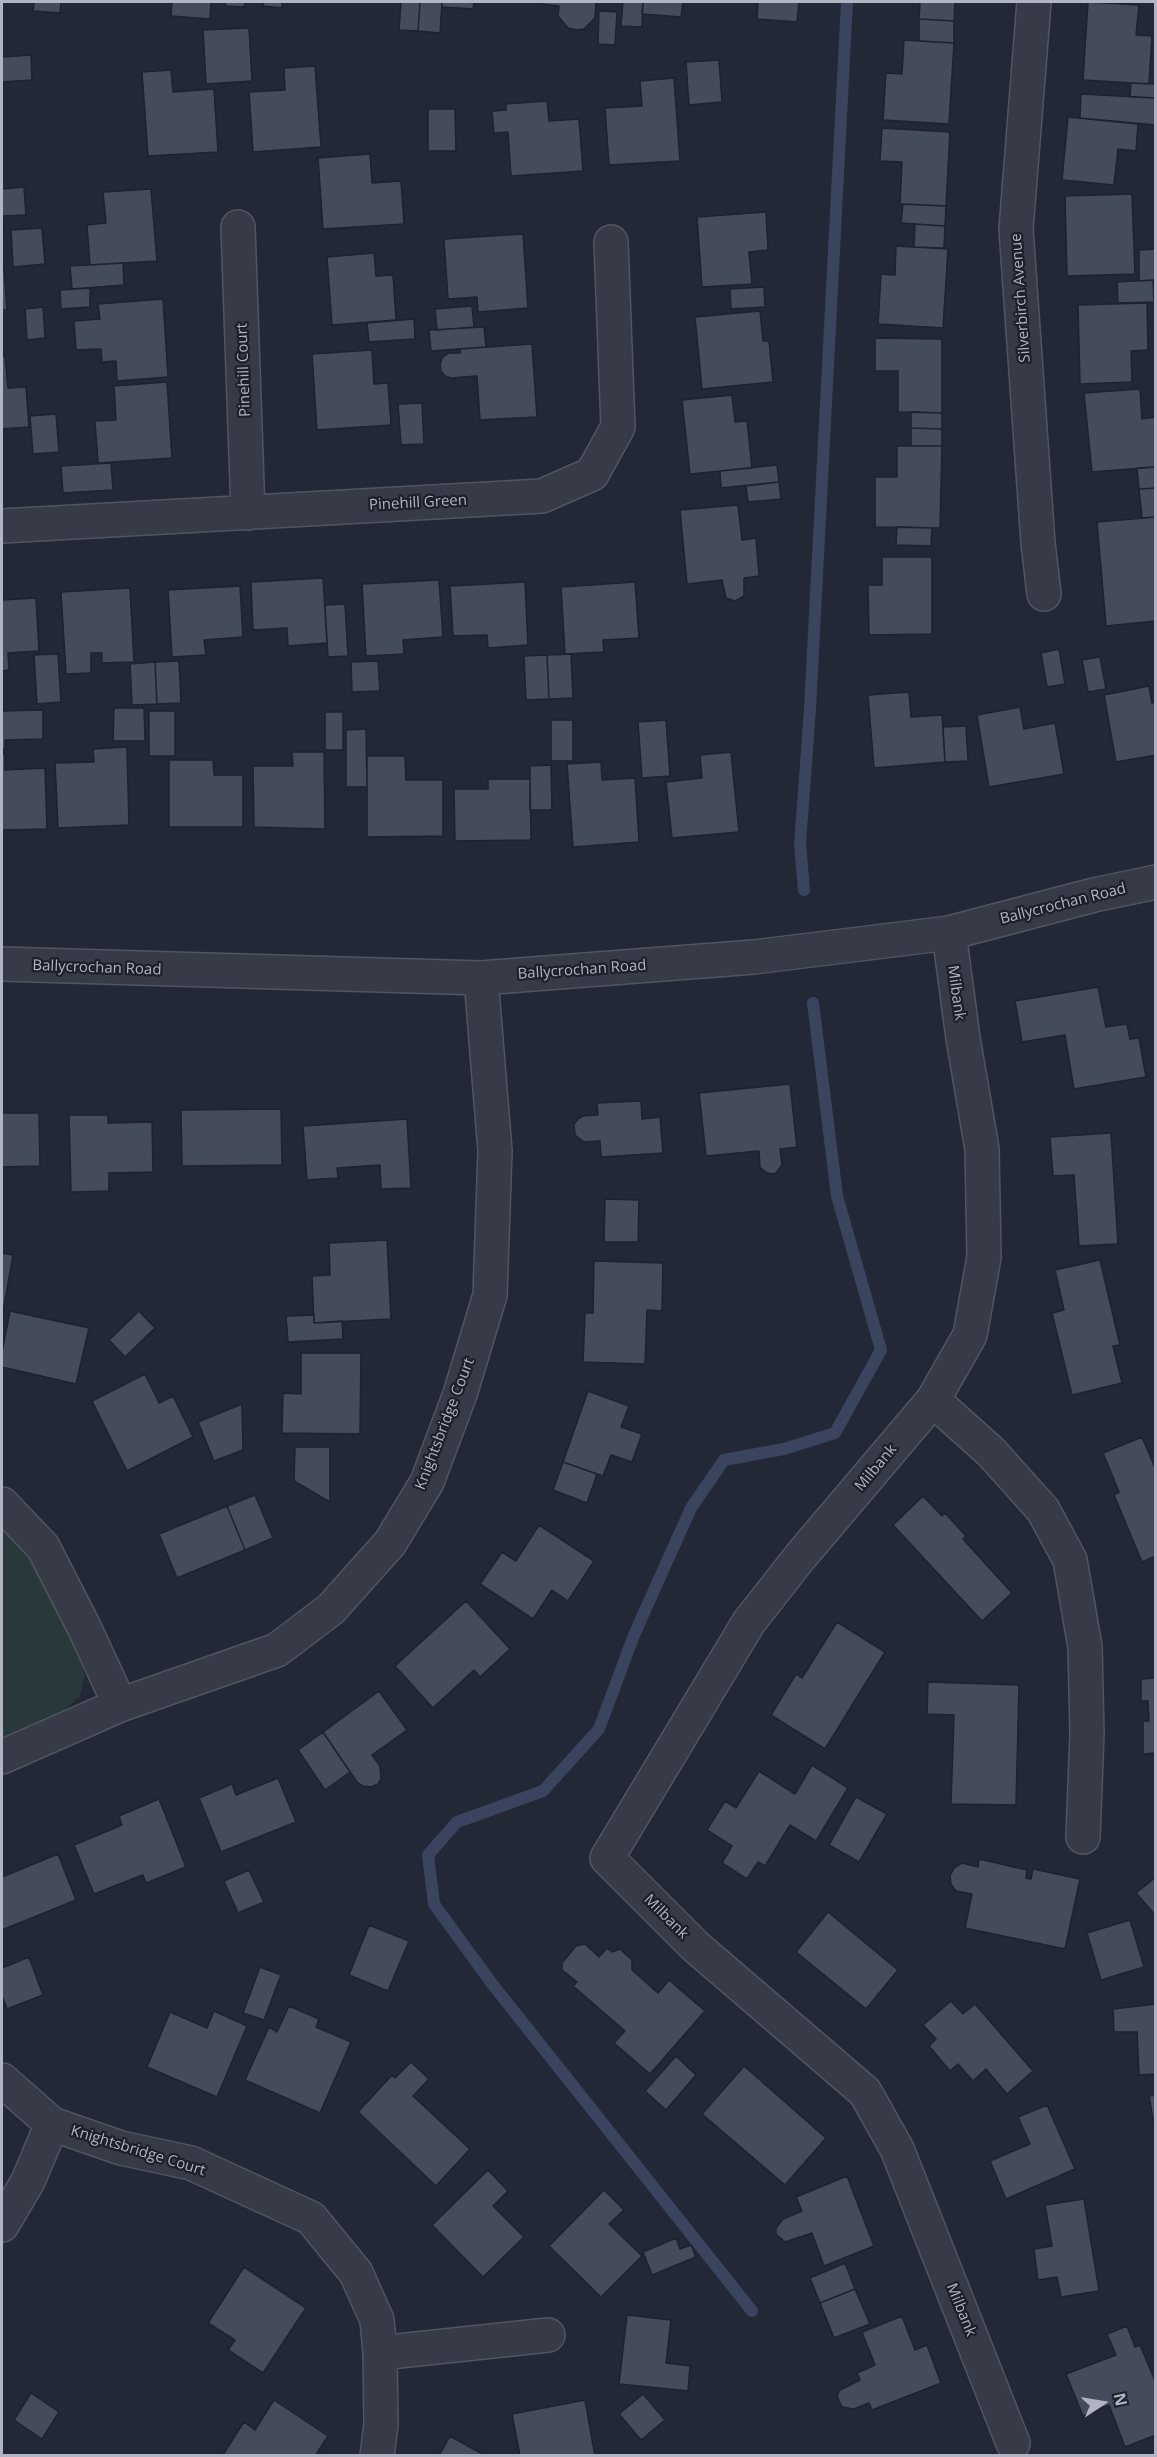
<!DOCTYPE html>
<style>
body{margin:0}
#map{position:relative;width:1157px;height:2457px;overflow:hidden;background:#232836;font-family:"Open Sans",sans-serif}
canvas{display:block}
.frame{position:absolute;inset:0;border:3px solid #b1b5c3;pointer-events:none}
.north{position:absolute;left:1073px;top:2373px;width:60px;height:60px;-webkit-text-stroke:4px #1c202b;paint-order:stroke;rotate:78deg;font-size:16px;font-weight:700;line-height:24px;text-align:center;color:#b1b5c3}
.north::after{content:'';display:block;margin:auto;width:21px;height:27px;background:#b1b5c3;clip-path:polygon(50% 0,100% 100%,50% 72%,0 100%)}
</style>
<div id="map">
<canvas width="1157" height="2457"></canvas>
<div class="frame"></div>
<div class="north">N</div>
</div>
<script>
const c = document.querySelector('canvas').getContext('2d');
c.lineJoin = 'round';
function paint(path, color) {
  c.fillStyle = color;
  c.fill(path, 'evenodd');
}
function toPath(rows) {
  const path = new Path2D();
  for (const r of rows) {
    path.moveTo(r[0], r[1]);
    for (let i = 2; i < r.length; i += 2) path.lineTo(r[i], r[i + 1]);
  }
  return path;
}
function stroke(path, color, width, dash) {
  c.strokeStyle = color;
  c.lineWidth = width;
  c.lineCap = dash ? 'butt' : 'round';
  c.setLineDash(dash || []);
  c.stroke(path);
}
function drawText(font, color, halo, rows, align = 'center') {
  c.font = font + ' "Open Sans",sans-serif';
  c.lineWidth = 4.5;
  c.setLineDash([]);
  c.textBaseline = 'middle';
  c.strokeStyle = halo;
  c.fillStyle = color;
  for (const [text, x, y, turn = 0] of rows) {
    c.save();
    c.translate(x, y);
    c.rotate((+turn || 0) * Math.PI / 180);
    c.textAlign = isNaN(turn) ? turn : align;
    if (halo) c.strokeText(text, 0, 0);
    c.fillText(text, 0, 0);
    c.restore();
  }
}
paint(toPath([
 [2,1526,43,1566,85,1675,80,1696,48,1726,2,1745]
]), '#29383b');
stroke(toPath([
 [804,890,800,844,810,709,847,2],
 [752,2311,493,1985,434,1904,428,1855,457,1822,543,1791,599,1729,634,1635,691,1508,724,1460,784,1449,835,1433,881,1350,837,1196,813,1003]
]), '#3a445e', 12);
const building = toPath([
 [34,2,61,2,60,13,33,11,34,2],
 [172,2,211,2,210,19,171,16,172,2],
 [226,2,245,2,244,7,225,6,226,2],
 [264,2,282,2,282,8,263,6,264,2],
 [401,2,420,2,418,31,399,30,401,2],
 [420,2,442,2,440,33,418,31,420,2],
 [442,2,474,2,473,9,442,7,442,2],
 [541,2,596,2,595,18,584,29,576,30,568,28,558,16,559,6,541,4,541,2],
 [623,2,643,2,642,27,621,26,623,2],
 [643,2,683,2,681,17,642,14,643,2],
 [754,2,799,2,797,22,757,19,758,2,754,2],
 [920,2,955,2,954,21,919,19,920,2],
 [1088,2,1139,5,1136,35,1152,36,1149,84,1083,80,1088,2],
 [599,11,617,12,615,45,598,44,599,11],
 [919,19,954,21,954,43,919,41,919,19],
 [249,28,252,81,206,84,203,30,249,28],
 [904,40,954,43,949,124,883,120,886,73,902,74,904,40],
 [31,55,32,80,2,82,2,57,31,55],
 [719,60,722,102,689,105,686,62,719,60],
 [315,66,321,147,253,152,249,92,285,90,284,68,315,66],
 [171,70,173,92,214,89,218,152,148,156,142,72,171,70],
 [674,78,680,161,609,165,605,108,642,106,640,81,674,78],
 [1131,83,1156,84,1156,98,1130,97,1131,83],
 [1081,94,1156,98,1156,125,1080,118,1081,94],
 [547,101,549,121,579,119,583,171,511,176,508,132,494,133,492,111,506,110,506,104,547,101],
 [428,109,455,109,456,151,428,151,428,109],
 [1068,117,1138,124,1136,151,1118,149,1114,185,1062,180,1068,117],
 [882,128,950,132,946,206,900,204,902,162,880,161,882,128],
 [370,154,372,183,401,181,404,224,323,229,318,158,370,154],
 [24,187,26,215,3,216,4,234,2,234,2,189,24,187],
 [151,189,157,261,90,265,87,225,106,223,103,192,151,189],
 [1132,194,1135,274,1067,276,1065,196,1132,194],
 [903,204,946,206,945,226,901,223,903,204],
 [766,212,768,250,749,252,752,284,702,287,697,217,766,212],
 [915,224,945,226,944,248,914,247,915,224],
 [42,228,45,264,13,267,11,230,42,228],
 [523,234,528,308,478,312,477,297,448,299,444,239,523,234],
 [896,246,948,249,943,328,878,324,881,274,895,275,896,246],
 [1156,249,1156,280,1139,281,1139,250,1156,249],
 [374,253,376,276,393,275,396,320,332,325,327,257,374,253],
 [123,263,124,285,72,289,70,266,123,263],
 [2,269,4,269,7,310,2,310,2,269],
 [1153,280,1154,302,1118,303,1117,282,1153,280],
 [764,287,765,307,731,309,730,289,764,287],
 [90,288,90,307,61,309,60,290,90,288],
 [163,299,168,377,117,381,116,361,102,362,101,349,76,350,74,321,100,319,98,304,163,299],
 [1147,303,1148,350,1131,351,1132,382,1080,384,1078,305,1147,303],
 [472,306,474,327,437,330,435,309,472,306],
 [43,307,45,338,27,340,25,309,43,307],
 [760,311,763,341,769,341,773,382,702,389,695,317,760,311],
 [414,319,415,339,369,342,367,323,414,319],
 [484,327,486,347,431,351,429,330,484,327],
 [875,338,942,339,942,413,898,412,898,371,875,371,875,338],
 [532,344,537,417,480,420,477,376,451,378,445,376,441,371,440,365,442,358,449,353,460,353,460,349,532,344],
 [372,350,374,384,388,383,391,425,317,430,312,354,372,350],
 [2,356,5,356,8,388,26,387,29,427,2,429,2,356],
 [167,382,172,458,98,463,95,421,116,420,114,386,167,382],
 [1140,389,1142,419,1156,417,1156,467,1092,472,1084,393,1140,389],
 [732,395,735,422,747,421,752,468,690,474,682,400,732,395],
 [422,403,424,444,401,445,398,404,422,403],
 [911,412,942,413,942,429,911,428,911,412],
 [56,414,59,452,33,454,30,416,56,414],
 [911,428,942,429,942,446,911,446,911,428],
 [897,446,942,446,940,528,875,527,875,477,897,477,897,446],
 [111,463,113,490,63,493,61,466,111,463],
 [777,465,779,482,721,488,720,471,777,465],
 [1156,467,1156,488,1139,489,1137,468,1156,467],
 [779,482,781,499,748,502,746,486,779,482],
 [1156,488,1156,517,1142,518,1139,489,1156,488],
 [738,505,742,540,756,538,759,576,744,578,744,596,735,601,726,598,722,580,687,584,680,510,738,505],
 [1156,517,1156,621,1106,626,1097,522,1156,517],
 [897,527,932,528,931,546,896,545,897,527],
 [882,557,932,557,932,634,869,635,868,585,882,585,882,557],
 [323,578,327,643,288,646,287,628,253,630,251,582,323,578],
 [439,580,443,637,403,640,404,654,366,656,362,584,439,580],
 [525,582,528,645,488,648,487,635,453,636,450,586,525,582],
 [635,582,639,638,603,640,604,652,565,654,561,587,635,582],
 [240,586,243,637,204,640,206,655,172,657,168,590,240,586],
 [130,588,134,662,102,663,102,653,91,653,91,673,66,674,61,592,130,588],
 [36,598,39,651,8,653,9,670,2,671,2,600,36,598],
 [345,604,348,656,328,657,325,605,345,604],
 [1059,649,1065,684,1047,687,1041,653,1059,649],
 [58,654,61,702,37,704,34,655,58,654],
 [571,654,573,698,549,699,547,655,571,654],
 [547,655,549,699,526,700,524,656,547,655],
 [1100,657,1106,689,1088,692,1082,660,1100,657],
 [179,661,181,703,157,704,155,662,179,661],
 [378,661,380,691,352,692,351,662,378,661],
 [155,662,157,704,132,705,130,664,155,662],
 [1149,686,1152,703,1156,702,1156,755,1116,762,1104,695,1149,686],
 [909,692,911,717,942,715,945,762,874,768,868,695,909,692],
 [1020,707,1024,729,1055,723,1064,774,989,787,977,715,1020,707],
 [114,708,144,708,145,741,113,741,114,708],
 [43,710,43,739,5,740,5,749,2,749,2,711,43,710],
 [149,711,175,711,175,756,149,756,149,711],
 [325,712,343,712,343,750,325,750,325,712],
 [551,720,573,720,573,761,551,761,551,720],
 [666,720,670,776,642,778,638,722,666,720],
 [966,726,968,761,945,762,943,727,966,726],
 [366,729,367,787,346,787,346,730,366,729],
 [127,747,129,825,58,828,55,763,94,762,93,749,127,747],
 [292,752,324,752,325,829,254,827,253,766,293,766,292,752],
 [731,752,739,832,672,838,666,782,702,778,700,755,731,752],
 [2,754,5,754,5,770,45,768,47,829,2,830,2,754],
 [367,756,405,756,406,780,443,780,443,836,367,837,367,756],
 [169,760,213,760,214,775,243,775,243,827,169,827,169,760],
 [601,762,602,780,635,778,639,842,573,847,567,764,601,762],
 [551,765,552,810,530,810,530,766,551,765],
 [488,779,530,779,531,840,455,841,454,789,488,789,488,779],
 [1098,987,1106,1027,1127,1024,1130,1039,1139,1038,1146,1077,1074,1089,1065,1035,1022,1042,1015,1001,1098,987],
 [790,1084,797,1147,780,1149,782,1165,776,1173,771,1174,765,1172,760,1167,759,1151,706,1156,699,1093,790,1084],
 [641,1101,642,1119,660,1117,663,1153,601,1157,600,1141,584,1142,575,1135,574,1124,578,1119,583,1116,598,1115,597,1103,641,1101],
 [281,1109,282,1165,182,1166,181,1110,281,1109],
 [2,1113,39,1113,40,1166,2,1167,2,1113],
 [69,1115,108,1115,108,1123,152,1122,153,1172,109,1173,109,1191,71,1192,69,1115],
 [407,1119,411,1188,381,1189,380,1165,337,1168,338,1178,307,1180,303,1126,407,1119],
 [1111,1133,1118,1244,1079,1246,1074,1175,1053,1176,1050,1137,1111,1133],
 [605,1199,639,1200,638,1242,604,1242,605,1199],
 [387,1240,391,1319,314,1323,312,1276,330,1275,329,1243,387,1240],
 [2,1253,13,1255,2,1318,2,1253],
 [1100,1260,1120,1345,1113,1346,1122,1383,1072,1395,1052,1313,1064,1310,1055,1270,1100,1260],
 [594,1261,663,1263,662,1311,647,1310,645,1364,583,1362,585,1313,593,1313,594,1261],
 [10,1311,89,1328,76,1384,2,1367,2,1352,10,1311],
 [139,1311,155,1328,125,1357,109,1340,139,1311],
 [314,1315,314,1323,342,1321,343,1339,288,1342,286,1316,314,1315],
 [301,1353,361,1353,360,1434,282,1433,283,1393,301,1394,301,1353],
 [145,1374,159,1403,173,1396,193,1437,127,1471,92,1401,145,1374],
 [588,1391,629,1406,621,1427,642,1434,632,1462,611,1455,603,1476,563,1462,588,1391],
 [242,1404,243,1450,214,1461,198,1422,242,1404],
 [1142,1437,1156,1470,1156,1556,1142,1562,1114,1495,1119,1492,1103,1453,1142,1437],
 [295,1447,330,1447,330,1502,294,1481,295,1447],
 [563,1462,597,1474,587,1503,553,1490,563,1462],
 [255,1495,273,1538,245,1550,227,1506,255,1495],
 [923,1496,942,1516,945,1513,966,1536,963,1539,1012,1593,982,1621,893,1525,923,1496],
 [227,1506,245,1550,177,1578,159,1534,227,1506],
 [539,1525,594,1561,568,1601,552,1590,533,1619,480,1584,502,1552,516,1561,539,1525],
 [466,1601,510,1649,480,1677,474,1670,433,1708,395,1666,466,1601],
 [837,1622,885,1652,825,1749,771,1715,796,1674,802,1678,837,1622],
 [1156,1678,1156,1753,1143,1754,1143,1721,1149,1721,1148,1701,1141,1701,1141,1679,1156,1678],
 [928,1682,1019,1685,1016,1805,951,1804,954,1715,927,1714,928,1682],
 [379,1691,407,1730,372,1755,380,1766,381,1779,378,1784,371,1787,363,1786,357,1782,323,1732,379,1691],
 [323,1732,350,1772,325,1790,298,1750,323,1732],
 [812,1765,848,1788,816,1841,790,1825,765,1866,758,1862,747,1879,722,1863,732,1846,707,1830,725,1801,736,1808,759,1771,795,1794,812,1765],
 [278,1778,296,1822,221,1852,199,1798,232,1784,236,1795,278,1778],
 [856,1797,887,1814,859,1862,829,1845,856,1797],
 [159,1799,186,1867,146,1883,143,1875,94,1894,74,1845,122,1825,119,1816,159,1799],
 [58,1854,76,1900,2,1930,2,1877,58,1854],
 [979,1859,1027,1870,1026,1878,1031,1879,1033,1869,1080,1879,1065,1949,965,1928,972,1894,956,1891,951,1884,950,1876,954,1868,962,1863,978,1867,979,1859],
 [249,1870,264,1902,238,1913,224,1881,249,1870],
 [1156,1877,1156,1916,1136,1893,1156,1877],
 [828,1912,898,1970,866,2009,796,1952,828,1912],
 [1130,1920,1144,1967,1101,1980,1087,1933,1130,1920],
 [369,1925,409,1941,388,1991,349,1975,369,1925],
 [585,1944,599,1957,607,1948,612,1952,620,1949,632,1960,632,1970,658,1993,669,1980,705,2011,650,2074,614,2043,625,2031,573,1986,577,1982,562,1970,562,1963,576,1946,585,1944],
 [29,1957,43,1995,7,2009,2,1996,2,1968,29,1957],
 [260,1967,281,1975,264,2020,243,2013,260,1967],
 [951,2001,963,2014,975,2004,1033,2071,1007,2094,986,2069,973,2081,958,2064,950,2071,929,2046,936,2039,923,2025,951,2001],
 [1156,2004,1156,2074,1139,2075,1137,2032,1114,2032,1113,2009,1156,2004],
 [289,2006,319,2019,316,2027,351,2042,320,2113,245,2080,269,2027,277,2032,289,2006],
 [214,2011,247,2026,217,2097,147,2067,170,2012,207,2028,214,2011],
 [676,2056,696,2075,666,2110,645,2091,676,2056],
 [411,2062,429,2079,413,2096,470,2149,436,2186,358,2112,392,2075,395,2078,411,2062],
 [744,2066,826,2138,785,2185,702,2114,744,2066],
 [1156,2095,1156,2136,1149,2096,1156,2095],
 [1047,2105,1075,2169,1006,2199,990,2161,1030,2144,1018,2117,1047,2105],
 [488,2170,508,2191,493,2206,524,2237,483,2277,432,2225,488,2170],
 [847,2176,874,2246,824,2266,812,2233,785,2242,776,2234,776,2228,783,2219,802,2211,796,2197,847,2176],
 [604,2190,624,2210,609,2224,642,2256,601,2297,549,2246,604,2190],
 [1084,2199,1099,2291,1061,2297,1057,2277,1038,2280,1034,2249,1052,2246,1045,2205,1084,2199],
 [676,2238,680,2249,691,2245,696,2257,652,2275,643,2252,676,2238],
 [845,2263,855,2289,820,2303,810,2278,845,2263],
 [244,2267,306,2308,263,2373,228,2350,235,2340,208,2323,244,2267],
 [855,2289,870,2324,834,2338,820,2303,855,2289],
 [627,2315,671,2320,666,2363,690,2366,688,2391,619,2384,627,2315],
 [902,2316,915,2350,927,2345,941,2383,872,2410,869,2403,854,2409,842,2407,837,2396,840,2390,860,2380,857,2373,875,2365,862,2332,902,2316],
 [1127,2326,1135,2347,1140,2345,1156,2383,1156,2435,1125,2447,1109,2405,1083,2416,1066,2374,1116,2355,1107,2334,1127,2326],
 [31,2393,59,2412,42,2439,14,2420,31,2393],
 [643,2394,665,2420,641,2440,619,2414,643,2394],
 [274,2400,328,2436,315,2456,222,2456,244,2422,255,2430,274,2400],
 [585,2400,595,2456,520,2456,512,2414,585,2400],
 [450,2436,486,2456,439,2456,450,2436]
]);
paint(building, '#444b5b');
stroke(building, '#1e222d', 1.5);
const minor = toPath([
 [1034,2,1016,229,1038,543,1044,594],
 [238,227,248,513],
 [2,526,542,496,592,474,618,427,611,242],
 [949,933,963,1038,982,1149,984,1257,970,1335,933,1400,800,1557,749,1622,607,1858,695,1946,865,2092,897,2149,1013,2443],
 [933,1400,991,1452,1043,1510,1070,1560,1085,1647,1087,1733,1083,1837],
 [2,1504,43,1547,84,1627,120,1705],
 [2,1757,120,1705,277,1650,331,1609,390,1543,427,1482,460,1394,490,1295,495,1151,481,978],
 [2,2080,52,2124,121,2148,191,2163,311,2218,356,2273,377,2320,380,2353,381,2424,377,2456],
 [2,2225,28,2181,52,2124],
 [380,2353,548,2335]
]);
const tertiary = toPath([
 [2,964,481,978,754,957,949,933,1094,895,1156,882]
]);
stroke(minor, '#515561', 36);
stroke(tertiary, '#515561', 36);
stroke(minor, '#363b47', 33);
stroke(tertiary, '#363b47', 33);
drawText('15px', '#b1b5c3', '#1c202b', [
 ["Silverbirch Avenue",1021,298,-94],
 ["Pinehill Court",244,370,-92],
 ["Pinehill Green",418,503,-3],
 ["Ballycrochan Road",1063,904,-14],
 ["Ballycrochan Road",97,968,2],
 ["Ballycrochan Road",582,970,-4],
 ["Milbank",956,993,82],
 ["Knightsbridge Court",445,1424,-69],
 ["Milbank",876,1468,-50],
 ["Milbank",666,1917,45],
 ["Knightsbridge Court",138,2151,17],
 ["Milbank",961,2310,68]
]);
</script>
